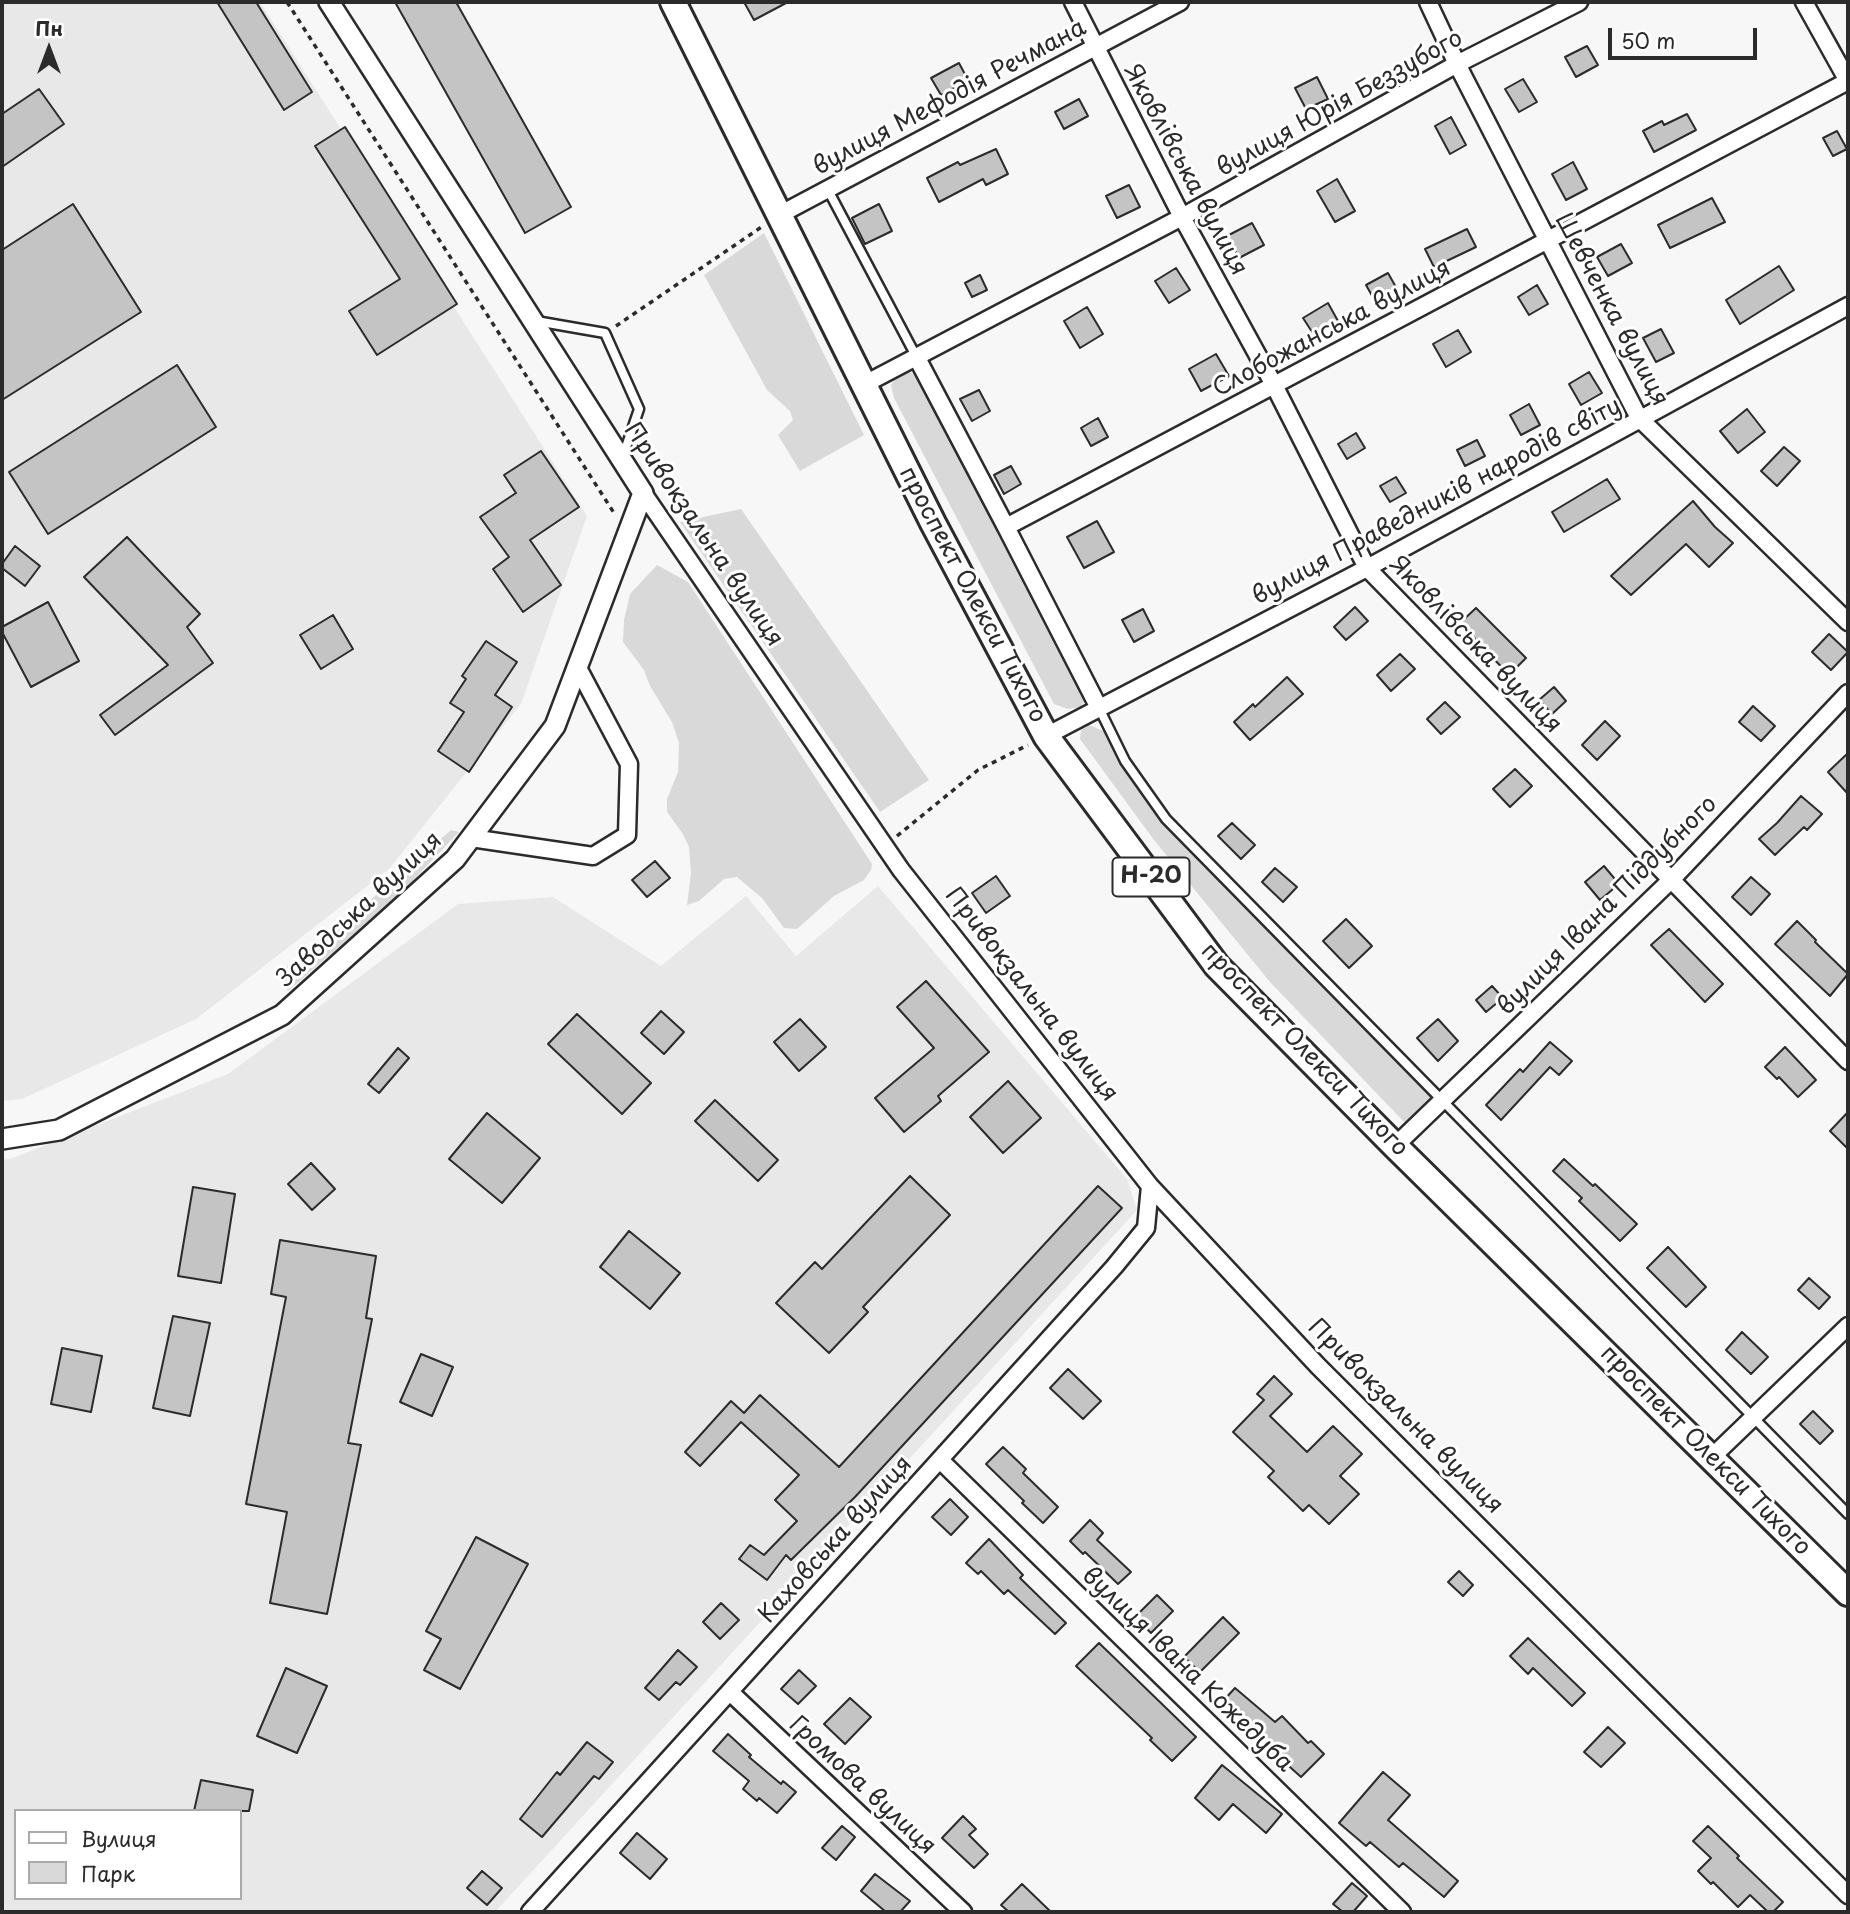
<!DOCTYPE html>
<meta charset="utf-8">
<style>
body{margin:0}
#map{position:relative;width:1850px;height:1914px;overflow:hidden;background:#f7f7f7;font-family:"Playpen Sans",sans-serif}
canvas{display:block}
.frame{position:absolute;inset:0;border:4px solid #2b2b2b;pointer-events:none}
.legend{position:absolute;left:14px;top:1809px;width:228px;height:91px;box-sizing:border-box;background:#fff;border:2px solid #aaa;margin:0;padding:9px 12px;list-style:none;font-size:21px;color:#2b2b2b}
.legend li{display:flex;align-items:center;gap:14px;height:35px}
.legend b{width:35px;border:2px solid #aaa}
.north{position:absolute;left:14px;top:14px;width:70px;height:70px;-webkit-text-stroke:5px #fff;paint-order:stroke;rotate:0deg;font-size:19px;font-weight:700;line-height:28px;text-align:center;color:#2b2b2b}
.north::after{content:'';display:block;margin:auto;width:24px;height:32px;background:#2b2b2b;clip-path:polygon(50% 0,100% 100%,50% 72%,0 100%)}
.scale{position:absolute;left:1608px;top:28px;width:149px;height:32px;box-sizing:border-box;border:4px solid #2b2b2b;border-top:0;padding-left:9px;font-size:21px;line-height:24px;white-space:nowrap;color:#2b2b2b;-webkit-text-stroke:5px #fff;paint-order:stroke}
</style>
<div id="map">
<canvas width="1850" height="1914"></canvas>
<div class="frame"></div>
<ul class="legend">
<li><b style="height:9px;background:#fff"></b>Вулиця</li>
<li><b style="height:19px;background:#d9d9d9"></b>Парк</li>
</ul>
<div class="north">Пн</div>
<div class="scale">50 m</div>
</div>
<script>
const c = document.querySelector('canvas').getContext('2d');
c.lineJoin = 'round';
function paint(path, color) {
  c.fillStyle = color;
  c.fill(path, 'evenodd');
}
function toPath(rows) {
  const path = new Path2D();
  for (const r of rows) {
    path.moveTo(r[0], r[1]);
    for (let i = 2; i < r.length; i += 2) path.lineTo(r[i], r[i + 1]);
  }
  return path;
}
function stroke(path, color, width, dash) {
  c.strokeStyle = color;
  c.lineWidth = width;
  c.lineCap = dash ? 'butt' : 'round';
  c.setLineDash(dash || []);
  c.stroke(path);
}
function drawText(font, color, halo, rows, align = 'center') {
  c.font = font + ' "Playpen Sans",sans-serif';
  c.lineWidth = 6;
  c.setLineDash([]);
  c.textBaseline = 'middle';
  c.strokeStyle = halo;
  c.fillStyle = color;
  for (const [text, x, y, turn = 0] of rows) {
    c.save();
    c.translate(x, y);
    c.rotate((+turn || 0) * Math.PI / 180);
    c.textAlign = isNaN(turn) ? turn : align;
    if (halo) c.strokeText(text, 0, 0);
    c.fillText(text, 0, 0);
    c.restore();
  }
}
paint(toPath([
 [2,2,260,2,587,516,521,704,389,869,196,1019,22,1099,2,1101],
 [878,886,1127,1179,1137,1210,495,1912,2,1912,2,1160,10,1159,228,1074,458,904,553,897,661,966,746,896,796,956],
 [16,1811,240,1811,240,1898,16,1898]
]), '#e8e8e8');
paint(toPath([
 [764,233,864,435,800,471,778,435,793,420,790,411,767,390,704,275],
 [910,372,920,378,1084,690,1085,700,1081,707,1068,709,1054,704,894,398,891,385,895,379],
 [741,509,929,780,880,812,680,522],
 [657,565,688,582,872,864,871,870,864,880,834,896,797,929,784,928,762,898,737,877,724,879,699,901,687,905,691,873,689,847,683,834,667,812,667,799,678,772,679,743,672,722,650,686,644,670,623,642,624,620,630,594],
 [1089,725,1106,732,1122,764,1161,822,1435,1101,1408,1126,1270,982,1154,840,1080,739,1081,730],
 [451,830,459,832,400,894,288,991,276,975,345,922]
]), '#d9d9d9');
const building = toPath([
 [217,2,256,2,312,92,284,110,217,2],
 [395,2,456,2,571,207,525,233,395,2],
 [744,2,788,2,754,20,744,2],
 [1587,46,1598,65,1576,77,1565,57,1587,46],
 [959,63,968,80,941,95,931,78,959,63],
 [1317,77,1328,99,1306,109,1295,88,1317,77],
 [1523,79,1537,102,1519,112,1505,89,1523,79],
 [39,89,64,124,2,167,2,114,39,89],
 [1079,99,1088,116,1064,129,1055,112,1079,99],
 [1687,114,1696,130,1654,152,1643,131,1662,121,1664,125,1687,114],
 [1451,117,1466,145,1450,154,1435,126,1451,117],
 [345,127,457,304,377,355,349,311,400,279,315,146,345,127],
 [1837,131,1847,149,1833,156,1823,138,1837,131],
 [996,149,1008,174,986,185,983,179,939,202,927,178,958,162,960,165,996,149],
 [1573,162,1587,189,1566,200,1552,174,1573,162],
 [1337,179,1355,211,1335,222,1317,191,1337,179],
 [1129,185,1140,207,1117,218,1106,196,1129,185],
 [1712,198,1725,222,1670,248,1658,225,1712,198],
 [73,204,141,312,2,400,2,250,73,204],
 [879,204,892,231,865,244,852,218,879,204],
 [1252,223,1264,245,1239,258,1227,236,1252,223],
 [1467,229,1476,247,1434,267,1425,249,1467,229],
 [1621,244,1632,263,1608,276,1597,257,1621,244],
 [1779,266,1794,290,1740,324,1726,300,1779,266],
 [1176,268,1190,290,1169,303,1155,281,1176,268],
 [1388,273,1397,289,1375,301,1366,285,1388,273],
 [980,275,987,290,972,297,965,283,980,275],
 [1537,285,1548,304,1529,315,1518,297,1537,285],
 [1328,303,1338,321,1314,335,1303,318,1328,303],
 [1087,307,1103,334,1080,348,1064,321,1087,307],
 [1661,329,1674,353,1656,362,1643,338,1661,329],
 [1458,330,1471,352,1446,367,1433,344,1458,330],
 [1216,354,1229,376,1201,391,1189,369,1216,354],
 [177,365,216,427,48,534,9,472,177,365],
 [1589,372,1602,393,1581,405,1569,384,1589,372],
 [979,390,990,411,972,421,960,399,979,390],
 [1529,404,1540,425,1521,435,1510,415,1529,404],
 [1747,409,1765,432,1738,453,1720,431,1747,409],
 [1098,418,1108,437,1091,446,1081,428,1098,418],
 [1356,433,1365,448,1347,459,1338,444,1356,433],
 [1477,440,1485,456,1465,466,1457,450,1477,440],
 [1784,447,1800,461,1777,486,1761,471,1784,447],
 [541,451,579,507,530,540,561,585,523,612,493,569,509,557,480,517,516,493,504,475,541,451],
 [1011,466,1021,484,1004,494,994,475,1011,466],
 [1396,477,1406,493,1390,502,1380,486,1396,477],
 [1607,479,1620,499,1564,532,1552,512,1607,479],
 [1693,501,1715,527,1733,543,1709,567,1686,544,1631,595,1611,576,1693,501],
 [1097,521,1114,552,1084,568,1067,537,1097,521],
 [127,537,200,614,187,627,213,663,115,735,100,715,168,665,84,577,127,537],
 [15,546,40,566,25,586,2,568,2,564,15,546],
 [48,602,79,661,31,687,2,632,2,627,48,602],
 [1355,607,1368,621,1346,640,1334,627,1355,607],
 [1476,608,1526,658,1509,675,1460,623,1476,608],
 [1143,609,1154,631,1134,642,1122,620,1143,609],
 [333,615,353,649,321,669,300,635,333,615],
 [1829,634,1848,652,1831,670,1812,652,1829,634],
 [486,641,517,662,495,695,512,707,469,772,438,751,464,712,450,703,466,679,462,676,486,641],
 [1400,654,1415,669,1391,691,1377,675,1400,654],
 [1287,677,1303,694,1250,740,1234,722,1253,704,1255,707,1287,677],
 [1554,687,1566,701,1552,714,1539,700,1554,687],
 [1445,702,1460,717,1441,734,1427,719,1445,702],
 [1753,706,1775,726,1761,741,1739,722,1753,706],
 [1605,721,1620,736,1597,760,1582,745,1605,721],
 [1848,753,1848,794,1828,772,1848,753],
 [1515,769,1532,786,1510,807,1493,789,1515,769],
 [1801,796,1822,814,1807,830,1804,827,1775,855,1759,839,1777,823,1801,796],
 [1232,823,1255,845,1241,859,1218,836,1232,823],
 [655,861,670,878,647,897,632,880,655,861],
 [1604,866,1619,884,1600,900,1585,882,1604,866],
 [1275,868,1297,887,1283,902,1262,882,1275,868],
 [996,876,1010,896,986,913,972,893,996,876],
 [1751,877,1770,894,1751,915,1732,897,1751,877],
 [1346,919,1372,946,1349,968,1323,941,1346,919],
 [1797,921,1816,940,1815,942,1848,974,1830,996,1775,944,1797,921],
 [1669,929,1723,984,1705,1002,1651,945,1669,929],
 [926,981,989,1052,938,1096,941,1101,904,1132,875,1098,934,1048,897,1007,926,981],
 [1492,986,1503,998,1486,1012,1476,1000,1492,986],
 [661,1011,684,1032,664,1054,641,1033,661,1011],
 [577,1014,651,1083,622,1114,548,1044,577,1014],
 [800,1019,826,1047,799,1071,774,1042,800,1019],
 [1438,1019,1458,1041,1438,1061,1417,1038,1438,1019],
 [1550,1042,1572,1061,1559,1075,1550,1067,1501,1120,1486,1105,1520,1069,1523,1072,1550,1042],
 [1785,1047,1816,1080,1798,1097,1779,1077,1777,1079,1765,1067,1785,1047],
 [398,1048,409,1058,379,1093,368,1084,398,1048],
 [1008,1081,1041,1118,1003,1153,970,1117,1008,1081],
 [715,1100,778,1160,758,1181,695,1121,715,1100],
 [1848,1112,1848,1149,1830,1131,1848,1112],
 [487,1113,540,1158,502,1203,449,1159,487,1113],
 [1564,1159,1593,1186,1595,1184,1637,1224,1620,1241,1579,1201,1582,1198,1553,1171,1564,1159],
 [311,1163,335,1189,312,1210,288,1184,311,1163],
 [910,1176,950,1215,863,1307,868,1312,829,1353,776,1303,815,1262,822,1269,910,1176],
 [1098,1186,1122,1208,855,1497,791,1560,786,1555,767,1580,739,1559,750,1545,764,1555,797,1521,775,1500,799,1475,741,1422,700,1466,685,1452,731,1401,744,1413,760,1395,839,1467,1098,1186],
 [193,1187,235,1194,221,1283,178,1276,193,1187],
 [629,1231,680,1273,650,1309,600,1267,629,1231],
 [280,1240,376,1256,366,1318,372,1319,348,1443,361,1445,327,1614,270,1603,287,1512,246,1504,286,1297,271,1294,280,1240],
 [1668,1247,1706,1287,1686,1307,1647,1268,1668,1247],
 [1809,1278,1830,1297,1819,1309,1798,1290,1809,1278],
 [173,1316,210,1323,190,1416,153,1408,173,1316],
 [1742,1332,1768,1357,1751,1374,1726,1350,1742,1332],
 [62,1348,102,1356,91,1412,51,1404,62,1348],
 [421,1354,453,1367,432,1416,400,1402,421,1354],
 [1068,1369,1101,1401,1083,1419,1050,1388,1068,1369],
 [1274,1376,1292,1394,1270,1416,1307,1452,1333,1426,1362,1454,1340,1476,1359,1494,1329,1524,1309,1505,1303,1511,1268,1477,1274,1471,1233,1432,1264,1400,1257,1394,1274,1376],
 [1813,1411,1833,1431,1820,1444,1800,1424,1813,1411],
 [1003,1447,1026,1469,1023,1473,1058,1507,1043,1523,1022,1503,1024,1501,986,1464,1003,1447],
 [950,1499,968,1517,951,1535,932,1517,950,1499],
 [1090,1520,1103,1533,1097,1540,1131,1572,1118,1584,1085,1552,1083,1554,1070,1541,1090,1520],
 [476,1537,528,1564,460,1689,424,1670,441,1639,426,1631,476,1537],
 [989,1539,1023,1575,1020,1578,1066,1623,1055,1634,1008,1590,1004,1594,981,1571,978,1574,966,1563,989,1539],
 [1459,1571,1473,1585,1463,1596,1448,1582,1459,1571],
 [1157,1595,1173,1611,1151,1633,1135,1617,1157,1595],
 [721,1603,739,1620,720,1639,703,1622,721,1603],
 [1223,1617,1239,1633,1200,1672,1184,1657,1223,1617],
 [1528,1638,1585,1693,1572,1706,1533,1668,1528,1674,1510,1656,1528,1638],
 [1099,1643,1196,1737,1172,1761,1150,1740,1152,1738,1076,1666,1099,1643],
 [678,1650,697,1667,680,1685,676,1682,659,1700,645,1688,678,1650],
 [286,1668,327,1686,297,1753,257,1736,286,1668],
 [799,1670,816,1686,798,1704,781,1689,799,1670],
 [1235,1688,1275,1722,1282,1716,1308,1743,1311,1741,1324,1754,1301,1777,1259,1739,1264,1734,1224,1700,1235,1688],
 [850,1698,871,1717,845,1744,824,1724,850,1698],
 [1608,1727,1625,1743,1601,1767,1584,1752,1608,1727],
 [728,1734,751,1755,749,1757,781,1784,783,1781,796,1792,777,1813,759,1798,757,1801,743,1789,749,1781,713,1751,728,1734],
 [587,1742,613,1762,599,1779,594,1776,542,1837,520,1819,557,1772,560,1775,587,1742],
 [1222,1765,1282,1814,1266,1833,1233,1804,1219,1820,1195,1798,1222,1765],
 [1383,1772,1410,1795,1388,1820,1458,1881,1444,1897,1403,1863,1399,1867,1370,1842,1366,1846,1339,1823,1383,1772],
 [201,1780,253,1790,249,1811,194,1811,201,1780],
 [963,1816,976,1829,969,1835,988,1854,974,1868,942,1838,963,1816],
 [842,1826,855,1837,836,1860,822,1848,842,1826],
 [1708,1826,1739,1856,1737,1858,1783,1902,1773,1912,1768,1912,1750,1895,1738,1907,1713,1882,1711,1884,1698,1871,1711,1858,1693,1841,1708,1826],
 [637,1833,667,1859,650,1879,620,1853,637,1833],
 [482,1871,502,1888,487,1905,467,1888,482,1871],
 [875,1874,910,1901,900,1912,886,1912,861,1891,875,1874],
 [1352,1883,1367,1896,1353,1912,1343,1912,1333,1904,1352,1883],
 [1022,1884,1051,1912,1009,1912,1001,1905,1022,1884]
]);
paint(building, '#c4c4c4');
stroke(building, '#2b2b2b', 2);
const service = toPath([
 [828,190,917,358],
 [536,321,605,333,639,409,623,456],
 [1099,708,1125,761,1166,819,1848,1514]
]);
const minor = toPath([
 [1073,2,1182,217,1274,385,1367,568,1848,1061],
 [1428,2,1457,64,1639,418,1848,622],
 [779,215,1180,2],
 [917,358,1006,527,1848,81,1804,2],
 [863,385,1182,217,1457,64,1579,2],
 [643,493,901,870,1150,1186,1318,1366,1848,1895],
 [1006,527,1099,708],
 [1046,736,1367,568,1848,306],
 [471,838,593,856,627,835,629,764,577,666],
 [1395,1146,1672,879,1848,693],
 [1712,1457,1848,1326],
 [940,1460,1402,1912],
 [730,1692,963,1912],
 [530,1912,1114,1267,1146,1228,1150,1186]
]);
const tertiary = toPath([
 [2,1139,59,1130,282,1015,455,859,555,726,643,493,329,2]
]);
const primary = toPath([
 [673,2,933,523,1046,736,1217,966,1395,1146,1848,1593]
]);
stroke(service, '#2b2b2b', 13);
stroke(minor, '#2b2b2b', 21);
stroke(tertiary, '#2b2b2b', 24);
stroke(primary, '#2b2b2b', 30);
stroke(toPath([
 [287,2,614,513],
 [616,326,763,226],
 [897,836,978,770,1028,745]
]), '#2b2b2b', 3.5, [5, 5]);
stroke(service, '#fff', 8);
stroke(minor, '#fff', 16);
stroke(tertiary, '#fff', 19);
stroke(primary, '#fff', 24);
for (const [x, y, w] of [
 [1151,877,77]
]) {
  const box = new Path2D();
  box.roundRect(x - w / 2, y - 19.5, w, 39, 5);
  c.fillStyle = '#fff';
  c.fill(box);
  stroke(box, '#2b2b2b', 2);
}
drawText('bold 23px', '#2b2b2b', null, [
 ["Н-20",1151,877]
]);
drawText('24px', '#2b2b2b', '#fff', [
 ["вулиця Мефодія Речмана",950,98,-28],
 ["вулиця Юрія Беззубого",1340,104,-29],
 ["Яковлівська вулиця",1185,170,62],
 ["Шевченка вулиця",1611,310,62],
 ["Слобожанська вулиця",1332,329,-28],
 ["вулиця Праведників народів світу",1437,502,-28],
 ["Привокзальна вулиця",703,535,56],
 ["проспект Олекси Тихого",972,595,62],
 ["Яковлівська вулиця",1475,645,46],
 ["вулиця Івана Піддубного",1608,906,-45],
 ["Заводська вулиця",360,910,-43],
 ["Привокзальна вулиця",1031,995,52],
 ["проспект Олекси Тихого",1304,1050,46],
 ["Привокзальна вулиця",1405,1417,45],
 ["проспект Олекси Тихого",1705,1451,45],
 ["Каховська вулиця",836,1540,-48],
 ["вулиця Івана Кожедуба",1187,1670,44],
 ["Громова вулиця",862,1786,43]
]);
</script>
